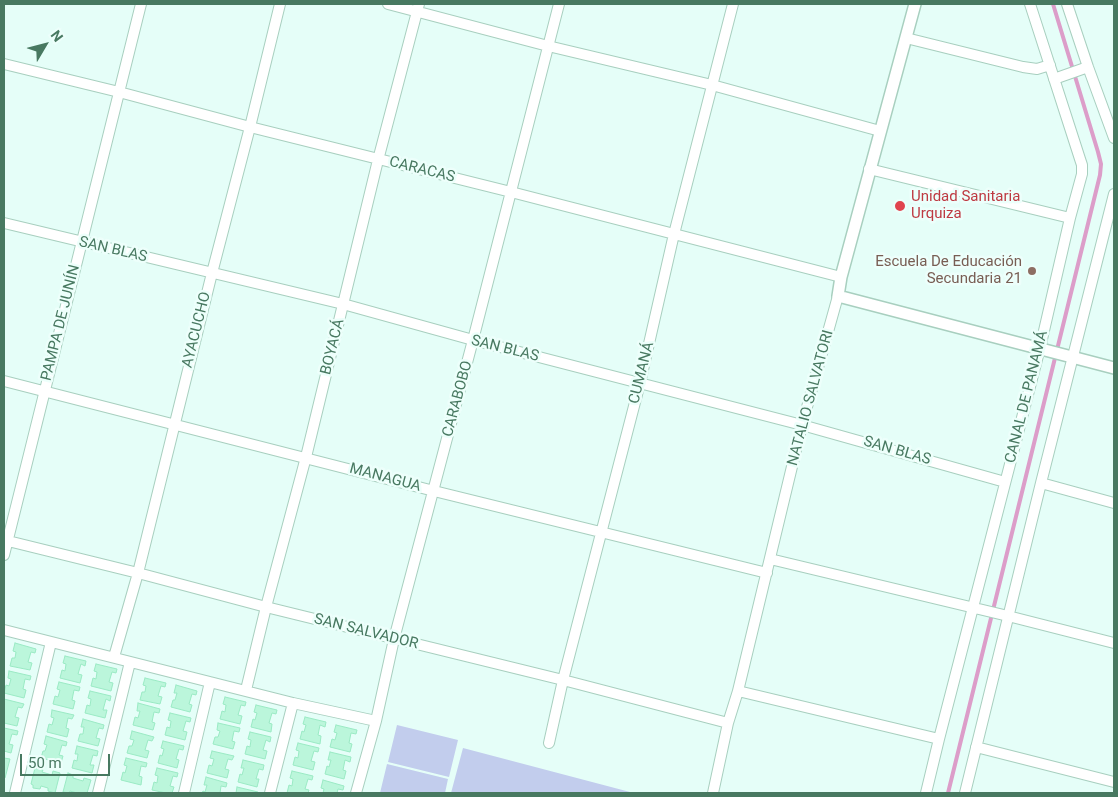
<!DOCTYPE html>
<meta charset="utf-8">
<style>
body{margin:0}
#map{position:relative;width:1118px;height:797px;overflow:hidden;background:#e5fef8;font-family:Roboto,sans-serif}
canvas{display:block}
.frame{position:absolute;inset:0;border:5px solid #487961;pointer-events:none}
.north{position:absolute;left:20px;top:20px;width:50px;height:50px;-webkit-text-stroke:4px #edfffb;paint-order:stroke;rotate:53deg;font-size:14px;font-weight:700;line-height:20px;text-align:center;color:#487961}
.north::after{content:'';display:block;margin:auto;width:18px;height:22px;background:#487961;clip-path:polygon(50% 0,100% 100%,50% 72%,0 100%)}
.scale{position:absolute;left:20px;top:754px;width:90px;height:22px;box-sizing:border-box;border:2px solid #487961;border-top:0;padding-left:6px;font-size:15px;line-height:18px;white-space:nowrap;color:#487961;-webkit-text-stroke:4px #edfffb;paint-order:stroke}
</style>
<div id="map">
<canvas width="1118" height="797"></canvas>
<div class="frame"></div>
<div class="north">N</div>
<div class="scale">50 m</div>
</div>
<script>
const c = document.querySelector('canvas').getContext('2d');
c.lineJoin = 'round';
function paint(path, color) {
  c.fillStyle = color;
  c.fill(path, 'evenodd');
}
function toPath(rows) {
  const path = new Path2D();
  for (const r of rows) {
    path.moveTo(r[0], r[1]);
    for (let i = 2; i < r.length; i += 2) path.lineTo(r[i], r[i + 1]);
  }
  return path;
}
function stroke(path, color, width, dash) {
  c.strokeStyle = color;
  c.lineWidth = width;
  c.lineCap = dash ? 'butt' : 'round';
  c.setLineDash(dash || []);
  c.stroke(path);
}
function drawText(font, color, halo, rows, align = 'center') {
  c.font = font + ' Roboto,sans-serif';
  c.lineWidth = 5;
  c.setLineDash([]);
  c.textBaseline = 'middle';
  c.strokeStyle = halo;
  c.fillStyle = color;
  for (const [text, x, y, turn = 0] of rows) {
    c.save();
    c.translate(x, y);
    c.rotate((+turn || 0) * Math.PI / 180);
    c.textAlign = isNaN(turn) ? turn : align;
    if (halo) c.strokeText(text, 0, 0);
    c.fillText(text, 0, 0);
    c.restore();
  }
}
paint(toPath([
 [397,725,458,740,449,777,388,762],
 [463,748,630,792,629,793,451,793],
 [387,764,448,779,445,793,380,793]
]), '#c2cded');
stroke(toPath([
 [948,793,1100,175,1101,164,1098,152,1053,4]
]), '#dc9dc9', 4);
const building = toPath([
 [15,643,36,649,35,653,31,652,28,662,32,663,30,670,10,666,12,658,15,658,16,652,13,651,15,643],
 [65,656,86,661,85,666,81,664,78,674,82,675,80,683,60,678,62,670,65,671,66,664,63,663,65,656],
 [96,664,117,669,116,673,112,672,109,682,113,683,111,691,91,686,93,678,96,679,97,672,94,671,96,664],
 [9,671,31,676,30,680,25,679,23,689,26,690,24,698,4,693,6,685,9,686,11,679,8,678,9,671],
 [145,678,166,683,165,687,161,686,158,696,162,697,160,704,140,700,142,692,145,692,146,686,143,685,145,678],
 [59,682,80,687,79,691,74,690,72,700,75,701,73,709,53,704,55,696,58,697,60,690,57,689,59,682],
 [176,685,197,691,196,695,192,694,189,704,192,705,190,712,171,707,173,700,175,700,177,693,174,693,176,685],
 [90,691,111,696,110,701,106,699,103,710,107,710,105,718,85,713,87,705,90,706,91,699,88,698,90,691],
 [225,697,246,702,245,706,241,705,238,715,242,716,240,724,220,719,222,711,225,712,226,705,223,704,225,697],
 [4,699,24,704,22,708,18,707,15,717,19,718,17,726,4,723,4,699],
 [138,703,160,709,159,713,154,712,152,722,155,723,153,730,133,725,135,717,138,718,140,711,137,711,138,703],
 [256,705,277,710,276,714,272,713,269,723,272,724,271,732,251,727,253,719,255,720,257,713,254,712,256,705],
 [52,710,74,715,72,719,68,718,66,728,69,729,67,737,47,732,49,724,52,725,54,718,51,717,52,710],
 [170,713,191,718,190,722,186,721,183,731,187,732,185,740,165,735,167,727,170,728,171,721,168,720,170,713],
 [305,717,326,722,325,727,320,725,318,735,321,736,320,744,300,739,302,731,304,732,306,725,303,724,305,717],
 [83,719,104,725,103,729,99,728,96,738,100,739,98,746,78,741,80,734,83,734,84,727,81,727,83,719],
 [218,723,240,728,239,732,234,731,232,741,235,742,233,749,213,744,215,737,218,737,220,731,217,730,218,723],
 [336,725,357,730,356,734,351,733,349,743,352,744,350,752,330,747,332,739,335,740,337,733,334,732,336,725],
 [4,728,18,731,17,735,12,734,9,744,13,745,11,753,4,751,4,728],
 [132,731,154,737,152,741,148,740,145,750,149,751,147,758,127,753,129,746,132,746,134,740,130,739,132,731],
 [250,732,271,737,270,742,266,740,263,750,267,751,265,759,245,754,247,746,250,747,251,740,248,739,250,732],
 [46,736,67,742,66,746,62,745,59,755,63,756,61,763,41,758,43,751,45,751,47,745,44,744,46,736],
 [163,741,184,746,183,750,179,749,176,759,179,760,177,768,158,763,160,755,162,756,164,749,161,748,163,741],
 [298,743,319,748,318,752,314,751,311,761,315,762,313,770,293,765,295,757,298,758,299,751,296,750,298,743],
 [77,746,98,751,97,756,93,755,90,765,94,765,92,773,72,768,74,760,77,761,78,754,75,754,77,746],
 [212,751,234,756,232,760,228,759,225,769,229,770,227,778,207,773,209,765,212,766,214,759,210,758,212,751],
 [330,752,351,757,350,762,345,760,343,770,346,771,344,779,325,774,327,766,329,767,331,760,328,760,330,752],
 [4,758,10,759,5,778,4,778,4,758],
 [126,758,147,763,146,767,141,766,139,776,142,777,141,785,121,780,123,772,125,773,127,766,124,765,126,758],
 [243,760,264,765,263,770,259,769,256,779,259,779,257,787,238,782,240,774,242,775,244,768,241,768,243,760],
 [35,768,43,770,42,772,52,775,53,771,60,773,55,793,48,791,48,788,41,786,40,789,33,788,33,785,31,784,35,768],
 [157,768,178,773,177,777,173,776,170,786,174,787,172,793,166,793,152,790,154,782,157,783,158,776,155,775,157,768],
 [292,771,313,776,312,780,308,779,305,789,309,790,308,793,287,793,289,785,292,786,293,779,290,778,292,771],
 [68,773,73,775,73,778,83,781,84,778,91,780,87,793,77,793,70,791,69,793,63,792,68,773],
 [206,777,227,783,226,787,221,786,220,793,202,793,203,791,205,792,207,785,204,785,206,777],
 [323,780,344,786,343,790,338,789,337,793,323,793,324,789,321,788,323,780],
 [237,787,258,792,258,793,236,793,237,787]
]);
paint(building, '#bbf6db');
stroke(building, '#9aeac4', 1);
const minor = toPath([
 [388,4,548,46,712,85,880,131],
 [1067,4,1088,67,1114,138],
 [906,38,1023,67,1037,69,1050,65],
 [4,64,119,92,250,127,511,192,841,277],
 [1054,79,1088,67],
 [869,169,1070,218],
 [4,223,343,304,473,340,802,425,1005,482],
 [4,381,434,491,767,573],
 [1041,483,1114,503],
 [4,540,138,573,266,607,563,680,728,723],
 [4,555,141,4],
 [770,559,1008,616,1114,643],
 [4,630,293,703,376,721],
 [114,657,138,573,212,273,250,127,280,4],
 [246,690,266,607,306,457,378,160,419,4],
 [738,691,939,739],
 [549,743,563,680,640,383,674,234,733,4],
 [976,747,1114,782],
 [15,793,51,642],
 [98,793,130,662],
 [184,793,210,682],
 [270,793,293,703],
 [356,793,376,721,394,639,473,340,559,4],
 [713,793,728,723,738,691,802,425,838,296],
 [926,793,939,739,1040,348,1070,218,1082,174,1082,165,1080,159,1030,4],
 [965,793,1041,483,1114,194]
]);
const tertiary = toPath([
 [915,4,841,277,838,296,1114,368]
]);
stroke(minor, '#a8cfbf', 12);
stroke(tertiary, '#a8cfbf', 14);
stroke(minor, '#fff', 10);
stroke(tertiary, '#fff', 11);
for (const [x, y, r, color] of [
 [900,206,6,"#e0444e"],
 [1032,271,5,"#8d6e63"]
]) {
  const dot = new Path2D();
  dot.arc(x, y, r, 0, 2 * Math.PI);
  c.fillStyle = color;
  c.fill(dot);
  stroke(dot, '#edfffb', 2);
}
drawText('15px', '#487961', '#edfffb', [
 ["CARACAS",422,170,14],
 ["SAN BLAS",113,250,13],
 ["PAMPA DE JUNÍN",61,323,-76],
 ["AYACUCHO",197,330,-76],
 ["BOYACÁ",333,347,-76],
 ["SAN BLAS",505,349,14],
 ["CUMANÁ",642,373,-76],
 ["CANAL DE PANAMÁ",1027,397,-76],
 ["NATALIO SALVATORI",811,398,-75],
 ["CARABOBO",458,399,-75],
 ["SAN BLAS",897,451,16],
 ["MANAGUA",385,478,15],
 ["SAN SALVADOR",366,632,14]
]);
drawText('15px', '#be3a42', '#edfffb', [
 ["Unidad Sanitaria",911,197],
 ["Urquiza",911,214]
], 'left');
drawText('15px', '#785e54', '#edfffb', [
 ["Escuela De Educación",1022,262],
 ["Secundaria 21",1022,279]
], 'right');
</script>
